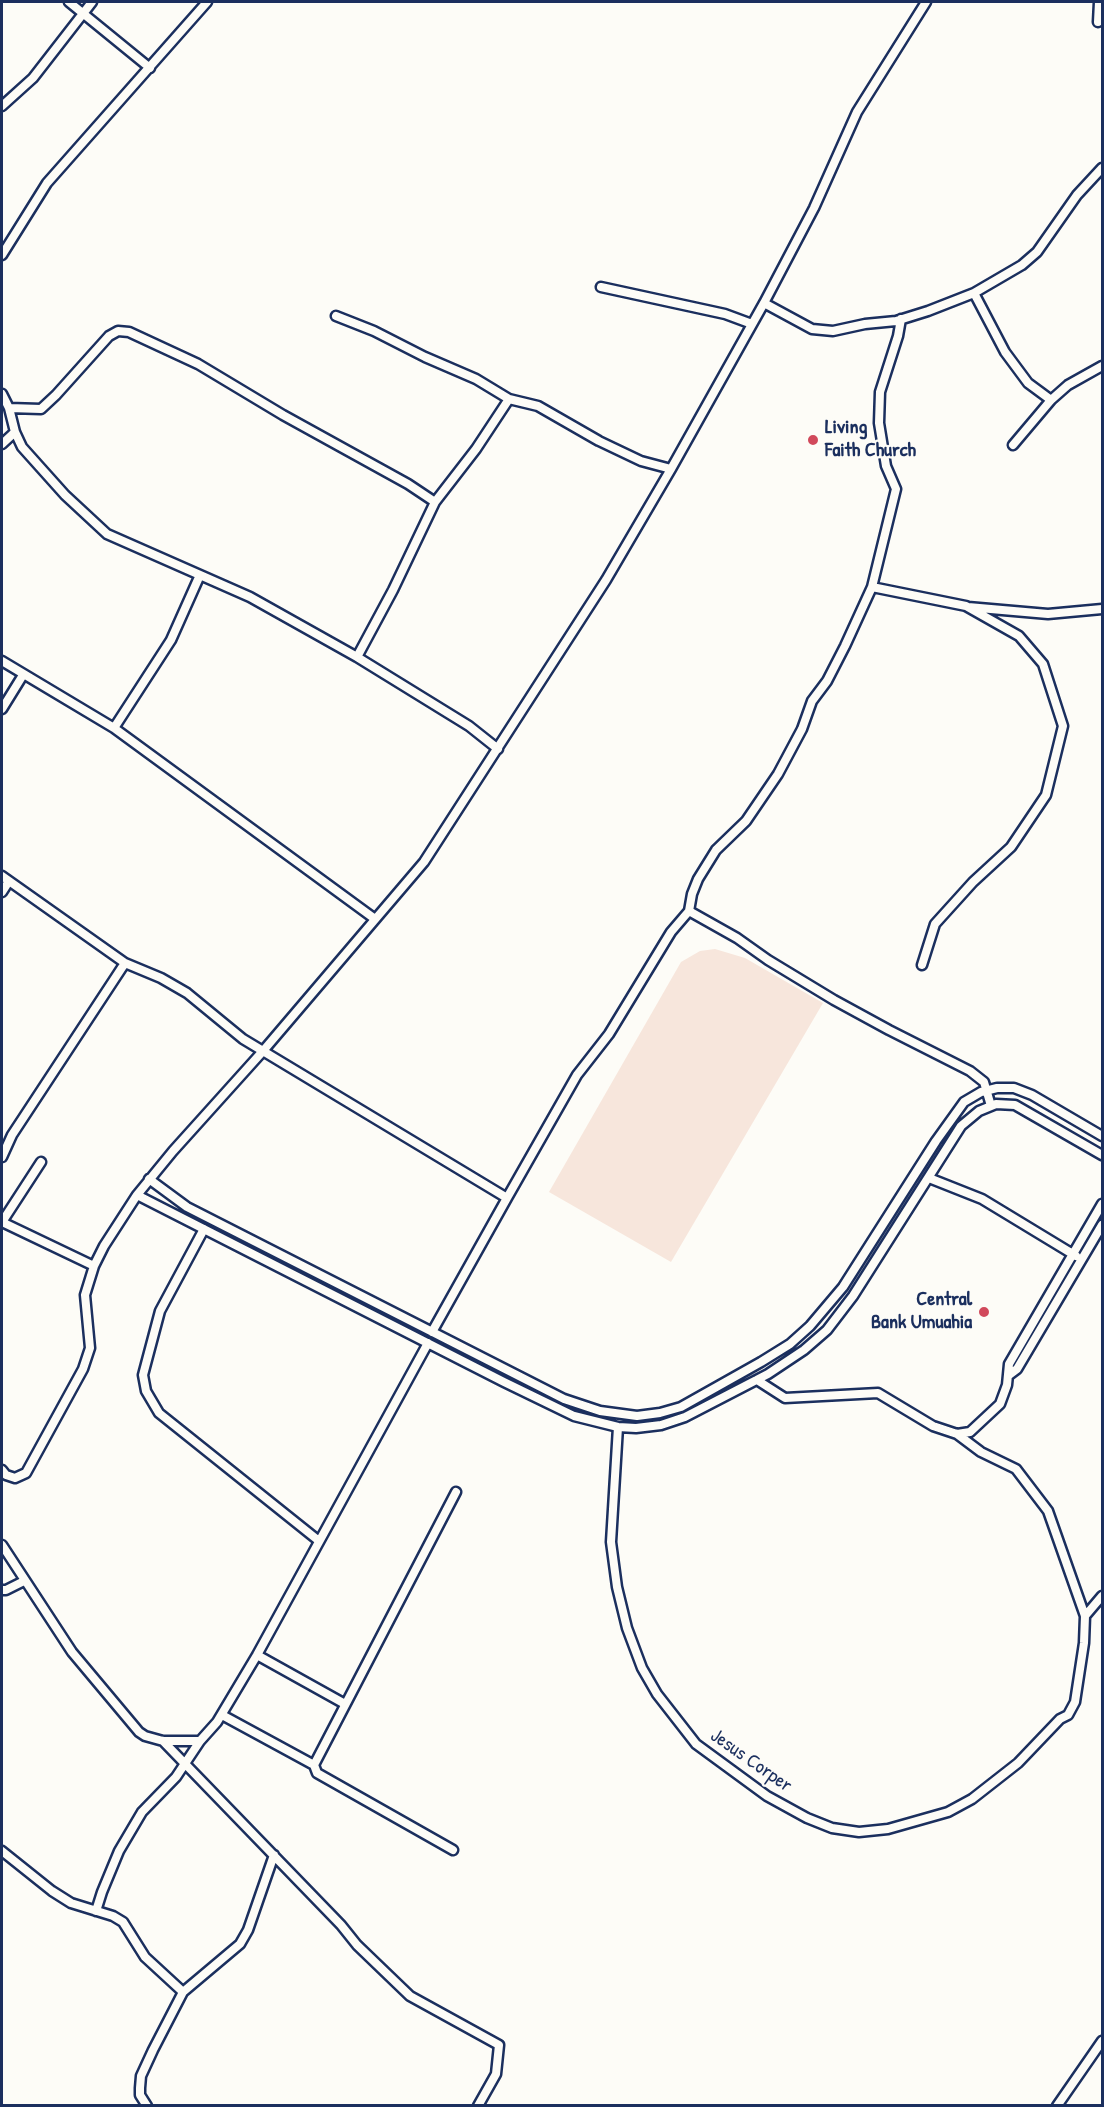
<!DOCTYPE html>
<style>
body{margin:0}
#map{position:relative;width:1104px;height:2107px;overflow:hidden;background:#fdfcf7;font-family:"Patrick Hand",sans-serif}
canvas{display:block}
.frame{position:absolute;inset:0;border:3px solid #1b2f5e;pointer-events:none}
</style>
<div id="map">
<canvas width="1104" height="2107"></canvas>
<div class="frame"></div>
</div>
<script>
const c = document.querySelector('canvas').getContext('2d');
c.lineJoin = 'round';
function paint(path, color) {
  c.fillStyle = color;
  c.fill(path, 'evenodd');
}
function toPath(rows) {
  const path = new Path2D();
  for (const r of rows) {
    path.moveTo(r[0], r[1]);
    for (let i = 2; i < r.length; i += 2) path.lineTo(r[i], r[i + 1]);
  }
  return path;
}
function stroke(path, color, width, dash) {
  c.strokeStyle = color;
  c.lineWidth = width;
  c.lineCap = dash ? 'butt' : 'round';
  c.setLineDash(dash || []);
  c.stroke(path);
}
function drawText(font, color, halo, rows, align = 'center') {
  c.font = font + ' "Patrick Hand",sans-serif';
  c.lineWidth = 4.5;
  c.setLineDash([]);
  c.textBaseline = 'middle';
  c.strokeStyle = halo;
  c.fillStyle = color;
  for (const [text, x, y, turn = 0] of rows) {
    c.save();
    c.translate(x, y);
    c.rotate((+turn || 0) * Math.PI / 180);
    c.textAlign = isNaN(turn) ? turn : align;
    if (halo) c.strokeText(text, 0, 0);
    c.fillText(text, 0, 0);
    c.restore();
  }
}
paint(toPath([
 [715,949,745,958,823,1003,671,1262,549,1192,681,962,700,951]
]), '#f7e6dc');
const minor = toPath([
 [69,2,150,68],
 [1098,22,1099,2],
 [2,106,33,78,92,2],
 [2,255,47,183,207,2],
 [601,287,725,314,752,324],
 [974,293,1005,352,1028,383,1051,400],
 [764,303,812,329,833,331,865,324,896,321,928,311,974,293,1022,265,1037,252,1077,195,1102,168],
 [336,316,374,331,425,357,476,379,509,399,538,406,599,441,641,461,671,469],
 [2,394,9,408,15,432,22,447,65,495,107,534,250,597,357,657,469,726,498,749],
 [9,408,41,409,56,395,109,336,118,331,129,332,198,364,283,415,408,484,435,502,393,590,357,657],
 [2,444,15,432],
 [1013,445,1051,400,1068,385,1102,366],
 [435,502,476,449,509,399],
 [200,575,171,640,114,728,375,919],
 [872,587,896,489,886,466,879,423,880,392,898,336,901,319],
 [968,607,1048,614,1102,609],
 [2,661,114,728],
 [2,709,23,675],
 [2,876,125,963,161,978,187,993,243,1039,507,1198,432,1332],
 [2,892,9,881],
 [689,911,737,938,768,960,834,1000,889,1030,970,1071,984,1082,991,1106],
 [2,1157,12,1135,125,963],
 [929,1178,982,1199,1076,1256],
 [149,1179,187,1207,564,1399,600,1411,637,1416,660,1413,681,1407,761,1362,790,1344,810,1326,843,1287,936,1141,964,1102,981,1092,997,1088,1014,1088,1032,1095,1102,1136],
 [137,1195,504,1382,574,1416,618,1427,636,1428,661,1425,685,1417,768,1374,804,1350,827,1330,853,1296,961,1126,979,1111,996,1104,1015,1105,1102,1155],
 [507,1198,577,1075,609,1034,671,932,689,911,692,894,698,879,716,850,746,821,778,774,802,729,812,701,827,681,845,646,872,587,966,606,1019,636,1043,664,1063,726,1046,795,1011,847,973,882,935,924,922,965],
 [2,1222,94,1266],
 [2,1222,41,1162],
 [204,1229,160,1311,143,1375,146,1391,159,1413,319,1541],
 [1009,1375,1017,1369,1102,1225],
 [757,1380,785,1398,878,1393,933,1426,957,1434,970,1432,1000,1404,1007,1385,1009,1364,1102,1204],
 [618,1427,611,1542,617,1587,627,1628,642,1668,657,1694,696,1744,767,1796,807,1818,832,1828,859,1832,888,1829,948,1812,972,1799,1018,1763,1060,1719,1068,1715,1075,1702,1084,1643,1085,1616,1048,1511,1016,1469,981,1452,957,1434],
 [2,1470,6,1475,15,1478,26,1473,83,1369,90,1348,85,1295,94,1266,104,1246,137,1195,173,1151,263,1051,424,862,606,580,671,469,764,303,814,208,857,112,926,2],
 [2,1545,72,1652,139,1732,145,1736,163,1741,200,1741,217,1722,257,1655,428,1343],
 [2,1590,6,1590,24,1581],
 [1085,1616,1102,1596],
 [257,1655,345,1704],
 [222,1715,314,1765],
 [163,1741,341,1925,357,1945,410,1996,499,2045,496,2074,478,2106],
 [453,1850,317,1773,314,1765,456,1492],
 [2,1851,52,1891,71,1903,113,1916,123,1922,145,1957,183,1992],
 [96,1911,102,1892,119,1851,142,1812,176,1777,200,1741],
 [147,2106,140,2095,140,2088,141,2076,153,2050,183,1992,240,1944,248,1930,274,1855],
 [1057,2106,1102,2041]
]);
stroke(minor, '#1b2f5e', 13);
stroke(minor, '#fdfcf7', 8);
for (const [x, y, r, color] of [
 [813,440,6,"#d1495b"],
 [984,1312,6,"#d1495b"]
]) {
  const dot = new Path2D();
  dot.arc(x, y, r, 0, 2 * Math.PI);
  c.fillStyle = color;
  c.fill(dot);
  stroke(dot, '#fdfcf7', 2);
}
drawText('bold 20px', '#1b2f5e', '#fdfcf7', [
 ["Living",825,428],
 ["Faith Church",825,451],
 ["Central",972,1300,"right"],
 ["Bank Umuahia",972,1323,"right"]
], 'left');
drawText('20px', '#1b2f5e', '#fdfcf7', [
 ["Jesus Corper",751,1761,35]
]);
</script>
